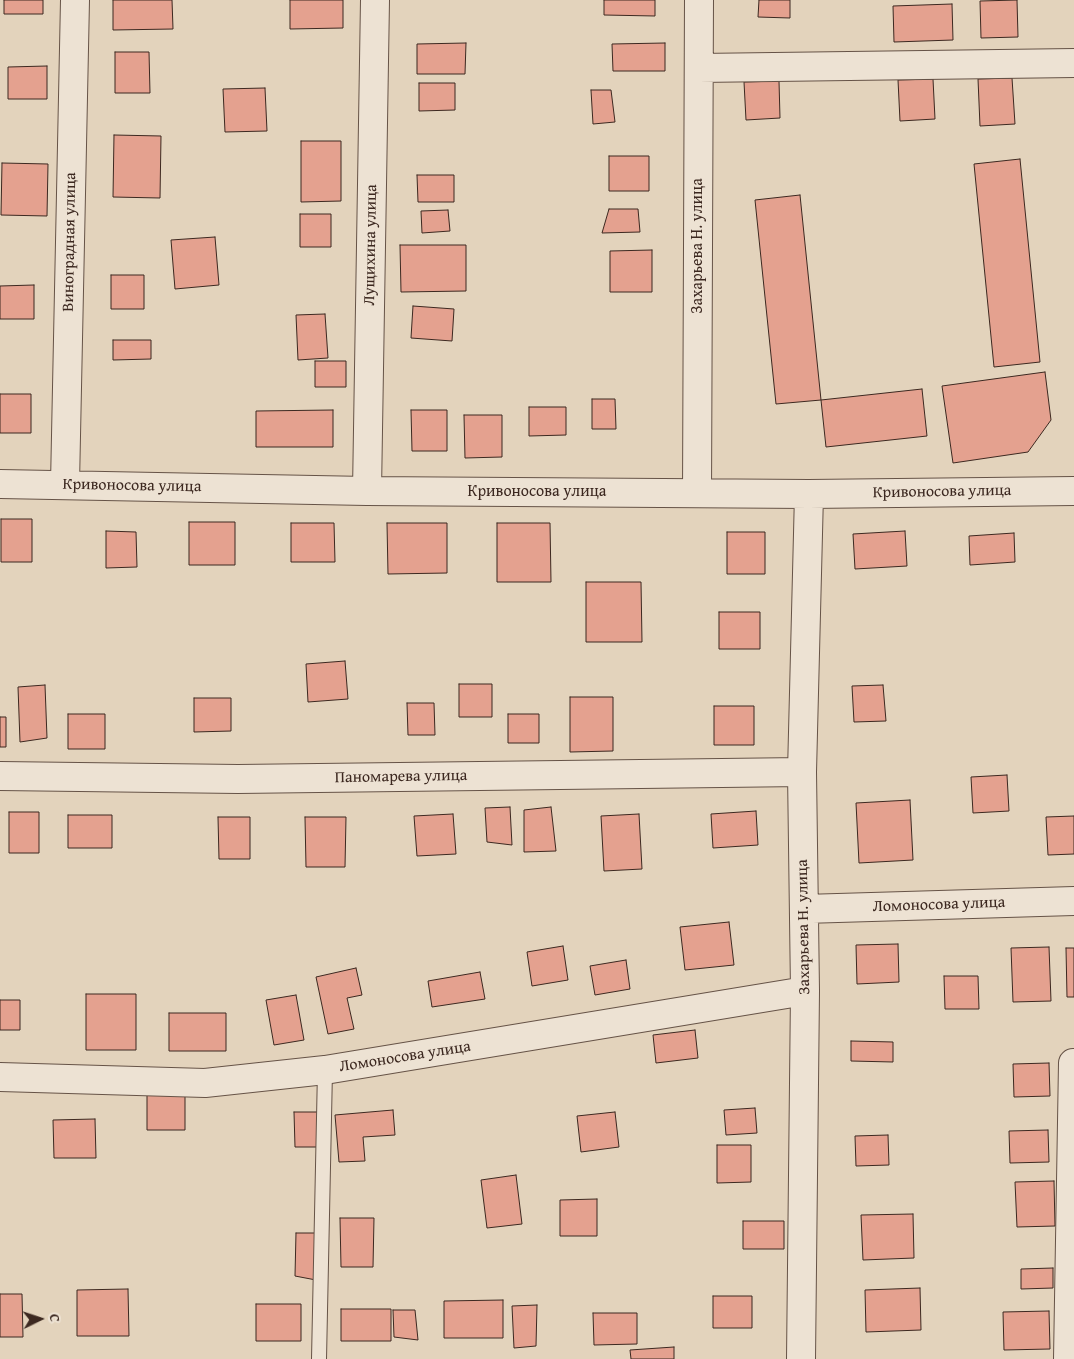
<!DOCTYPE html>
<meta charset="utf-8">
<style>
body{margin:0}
#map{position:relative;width:1074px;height:1359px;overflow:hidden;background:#e3d3bc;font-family:"Gentium Book Plus",serif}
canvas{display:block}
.north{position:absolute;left:15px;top:1294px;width:50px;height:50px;-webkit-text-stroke:4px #ede2d3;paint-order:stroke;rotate:86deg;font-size:14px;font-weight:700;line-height:20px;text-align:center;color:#3c2820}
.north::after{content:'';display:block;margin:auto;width:18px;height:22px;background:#3c2820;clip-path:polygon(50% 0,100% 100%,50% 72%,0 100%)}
</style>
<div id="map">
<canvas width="1074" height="1359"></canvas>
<div class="north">С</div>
</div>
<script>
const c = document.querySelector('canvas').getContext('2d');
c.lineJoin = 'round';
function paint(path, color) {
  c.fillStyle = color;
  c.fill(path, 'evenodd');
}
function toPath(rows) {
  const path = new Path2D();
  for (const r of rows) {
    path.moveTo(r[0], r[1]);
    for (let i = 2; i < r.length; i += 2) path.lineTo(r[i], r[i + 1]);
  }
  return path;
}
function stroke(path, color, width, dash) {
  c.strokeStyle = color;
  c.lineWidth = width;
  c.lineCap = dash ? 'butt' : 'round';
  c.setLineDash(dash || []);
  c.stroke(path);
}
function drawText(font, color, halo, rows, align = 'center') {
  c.font = font + ' "Gentium Book Plus",serif';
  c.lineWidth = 4;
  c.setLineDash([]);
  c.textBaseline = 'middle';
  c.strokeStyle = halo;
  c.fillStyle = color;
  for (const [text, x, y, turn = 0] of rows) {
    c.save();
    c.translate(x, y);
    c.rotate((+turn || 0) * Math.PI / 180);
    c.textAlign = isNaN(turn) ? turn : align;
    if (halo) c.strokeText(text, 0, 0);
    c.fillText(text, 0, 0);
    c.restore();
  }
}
const building = toPath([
 [4,0,43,0,43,14,4,14,4,0],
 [113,0,172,0,173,29,113,30,113,0],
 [290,0,343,0,343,28,290,29,290,0],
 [604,0,655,0,655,16,604,15,604,0],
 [759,0,790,0,790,18,758,17,759,0],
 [1017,0,1018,37,981,38,980,1,1017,0],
 [952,4,953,40,894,42,893,6,952,4],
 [466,43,465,74,417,74,417,44,466,43],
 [665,43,665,71,613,71,612,44,665,43],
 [115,52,149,52,150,93,115,93,115,52],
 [47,66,47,99,8,99,8,67,47,66],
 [1012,78,1015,124,980,126,978,79,1012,78],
 [933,79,935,119,900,121,898,80,933,79],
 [779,81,780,118,746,120,744,82,779,81],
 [419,83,455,83,455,110,419,111,419,83],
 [265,88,267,131,225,132,223,89,265,88],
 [591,90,611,90,615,122,593,124,591,90],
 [114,135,161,136,160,198,113,197,114,135],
 [301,141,341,141,341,201,301,202,301,141],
 [609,156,649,156,649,191,609,191,609,156],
 [1020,159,1040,362,994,367,974,164,1020,159],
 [2,163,48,164,47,216,1,215,2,163],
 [417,175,454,175,454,202,418,202,417,175],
 [800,195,821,400,776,404,755,200,800,195],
 [609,209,638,209,640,232,602,233,609,209],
 [448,210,450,231,422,233,421,211,448,210],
 [300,214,331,214,331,247,300,247,300,214],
 [215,237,219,285,175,289,171,240,215,237],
 [400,245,466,245,466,291,401,292,400,245],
 [652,250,652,292,610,292,610,251,652,250],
 [111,275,144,275,144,309,111,309,111,275],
 [34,285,34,319,0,319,0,286,34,285],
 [413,306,454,309,452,341,411,338,413,306],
 [325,314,328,358,298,360,296,315,325,314],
 [113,340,151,340,151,359,113,360,113,340],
 [315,361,346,361,346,387,315,387,315,361],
 [1045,372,1051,420,1028,452,953,463,942,386,1045,372],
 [922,389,927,436,826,447,821,400,922,389],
 [0,394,31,394,31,433,0,433,0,394],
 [592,399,615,399,616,429,592,429,592,399],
 [529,407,566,407,566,435,529,436,529,407],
 [333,410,333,447,256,447,256,411,333,410],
 [411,410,447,410,447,451,412,451,411,410],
 [464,415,502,415,502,457,465,458,464,415],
 [1,519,32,519,32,562,1,562,1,519],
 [189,522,235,522,235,565,189,565,189,522],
 [291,523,334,523,335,562,291,562,291,523],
 [387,523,447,523,447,573,388,574,387,523],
 [497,523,550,523,551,582,497,582,497,523],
 [106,531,136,532,137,567,106,568,106,531],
 [905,531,907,566,855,569,853,534,905,531],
 [727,532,765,532,765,574,727,574,727,532],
 [1014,533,1015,562,970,565,969,536,1014,533],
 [586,582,641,582,642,642,586,642,586,582],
 [719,612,760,612,760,649,719,649,719,612],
 [345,661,348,699,308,702,306,664,345,661],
 [459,684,492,684,492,717,459,717,459,684],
 [45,685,47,738,20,742,18,687,45,685],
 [883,685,886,721,854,722,852,686,883,685],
 [570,697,613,697,613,751,570,752,570,697],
 [194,698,231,698,231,731,194,732,194,698],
 [407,703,434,703,435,735,408,735,407,703],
 [714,706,754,706,754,745,714,745,714,706],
 [68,714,105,714,105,749,68,749,68,714],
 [508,714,539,714,539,743,508,743,508,714],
 [0,717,6,717,6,747,0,747,0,717],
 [1007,775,1009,811,973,813,971,777,1007,775],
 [910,800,913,860,859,863,856,803,910,800],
 [510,807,512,845,487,842,485,808,510,807],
 [551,807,556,851,524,852,524,810,551,807],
 [756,811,758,845,713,848,711,814,756,811],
 [9,812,39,812,39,853,9,853,9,812],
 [453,814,456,854,417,856,414,816,453,814],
 [639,814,642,869,604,871,601,816,639,814],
 [68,815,112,815,112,848,68,848,68,815],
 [1074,816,1074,854,1048,855,1046,817,1074,816],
 [218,817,250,817,250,859,219,859,218,817],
 [305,817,346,817,345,867,306,867,305,817],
 [729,922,734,965,685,970,680,927,729,922],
 [898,944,899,982,857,984,856,945,898,944],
 [563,946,568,980,532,986,527,952,563,946],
 [1049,947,1051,1001,1013,1002,1011,948,1049,947],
 [1066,948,1074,948,1074,997,1067,997,1066,948],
 [626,960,630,989,595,995,590,966,626,960],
 [356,968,362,995,347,998,354,1029,328,1034,316,977,356,968],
 [480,972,485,999,432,1007,428,981,480,972],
 [944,976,978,976,979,1009,945,1009,944,976],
 [86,994,136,994,136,1050,86,1050,86,994],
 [296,995,304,1040,274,1045,266,1000,296,995],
 [0,1000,20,1000,20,1030,0,1030,0,1000],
 [169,1013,226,1013,226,1051,169,1051,169,1013],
 [695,1030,698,1058,656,1063,653,1035,695,1030],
 [851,1041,893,1042,893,1062,851,1061,851,1041],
 [1049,1063,1050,1096,1014,1097,1013,1064,1049,1063],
 [185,1094,185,1130,147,1130,147,1095,185,1094],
 [755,1108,757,1133,726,1135,724,1110,755,1108],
 [393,1110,395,1135,363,1137,365,1161,339,1162,335,1115,393,1110],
 [294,1112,321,1112,321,1147,295,1147,294,1112],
 [615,1112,619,1147,581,1152,577,1116,615,1112],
 [95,1119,96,1158,54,1158,53,1120,95,1119],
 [1048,1130,1049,1162,1010,1163,1009,1131,1048,1130],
 [888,1135,889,1165,856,1166,855,1136,888,1135],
 [717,1145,751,1145,751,1182,717,1183,717,1145],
 [516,1175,522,1224,487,1228,481,1180,516,1175],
 [1054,1181,1055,1226,1017,1227,1015,1182,1054,1181],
 [597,1199,597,1236,560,1236,560,1200,597,1199],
 [913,1214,914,1258,863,1260,861,1215,913,1214],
 [340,1218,374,1218,373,1267,341,1267,340,1218],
 [743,1221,784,1221,784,1249,743,1249,743,1221],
 [296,1233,318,1233,316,1280,295,1276,296,1233],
 [1053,1268,1053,1288,1021,1289,1021,1269,1053,1268],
 [920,1288,921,1330,866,1332,865,1290,920,1288],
 [128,1289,129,1336,77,1336,77,1290,128,1289],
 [0,1294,22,1294,23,1337,0,1337,0,1294],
 [713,1296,752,1296,752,1328,713,1328,713,1296],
 [503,1300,503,1338,444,1338,444,1301,503,1300],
 [256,1304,301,1304,301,1341,256,1341,256,1304],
 [537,1305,536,1346,514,1348,512,1306,537,1305],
 [341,1309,391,1309,391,1341,341,1341,341,1309],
 [393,1310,415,1310,418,1340,394,1337,393,1310],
 [1049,1311,1050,1349,1004,1350,1003,1312,1049,1311],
 [593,1313,637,1313,637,1344,594,1345,593,1313],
 [674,1347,674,1359,631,1359,630,1350,674,1347]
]);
paint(building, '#e4a18f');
stroke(building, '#3c2820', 1);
const lane = toPath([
 [319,1359,325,1070]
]);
const street = toPath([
 [699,68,1074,63],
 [0,484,367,491,809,494,1074,491],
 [65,484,75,0],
 [367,491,375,0],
 [697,493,699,0],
 [0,776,238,779,802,772],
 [804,909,1074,901],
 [0,1077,205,1083,325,1070,805,991],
 [801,1359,805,991,802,772,809,494],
 [1068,1359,1073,1063]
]);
stroke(lane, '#665347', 16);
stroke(street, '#665347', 30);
stroke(lane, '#ede2d3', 14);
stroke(street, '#ede2d3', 28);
drawText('16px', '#3c2820', '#ede2d3', [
 ["Виноградная улица",70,242,-89],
 ["Лущихина улица",371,245,-89],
 ["Захарьева Н. улица",698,246,-90],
 ["Кривоносова улица",132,486,1],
 ["Кривоносова улица",537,492],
 ["Кривоносова улица",942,492,-1],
 ["Паномарева улица",401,777,-1],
 ["Ломоносова улица",939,905,-2],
 ["Захарьева Н. улица",804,927,-91],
 ["Ломоносова улица",405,1057,-9]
]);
</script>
